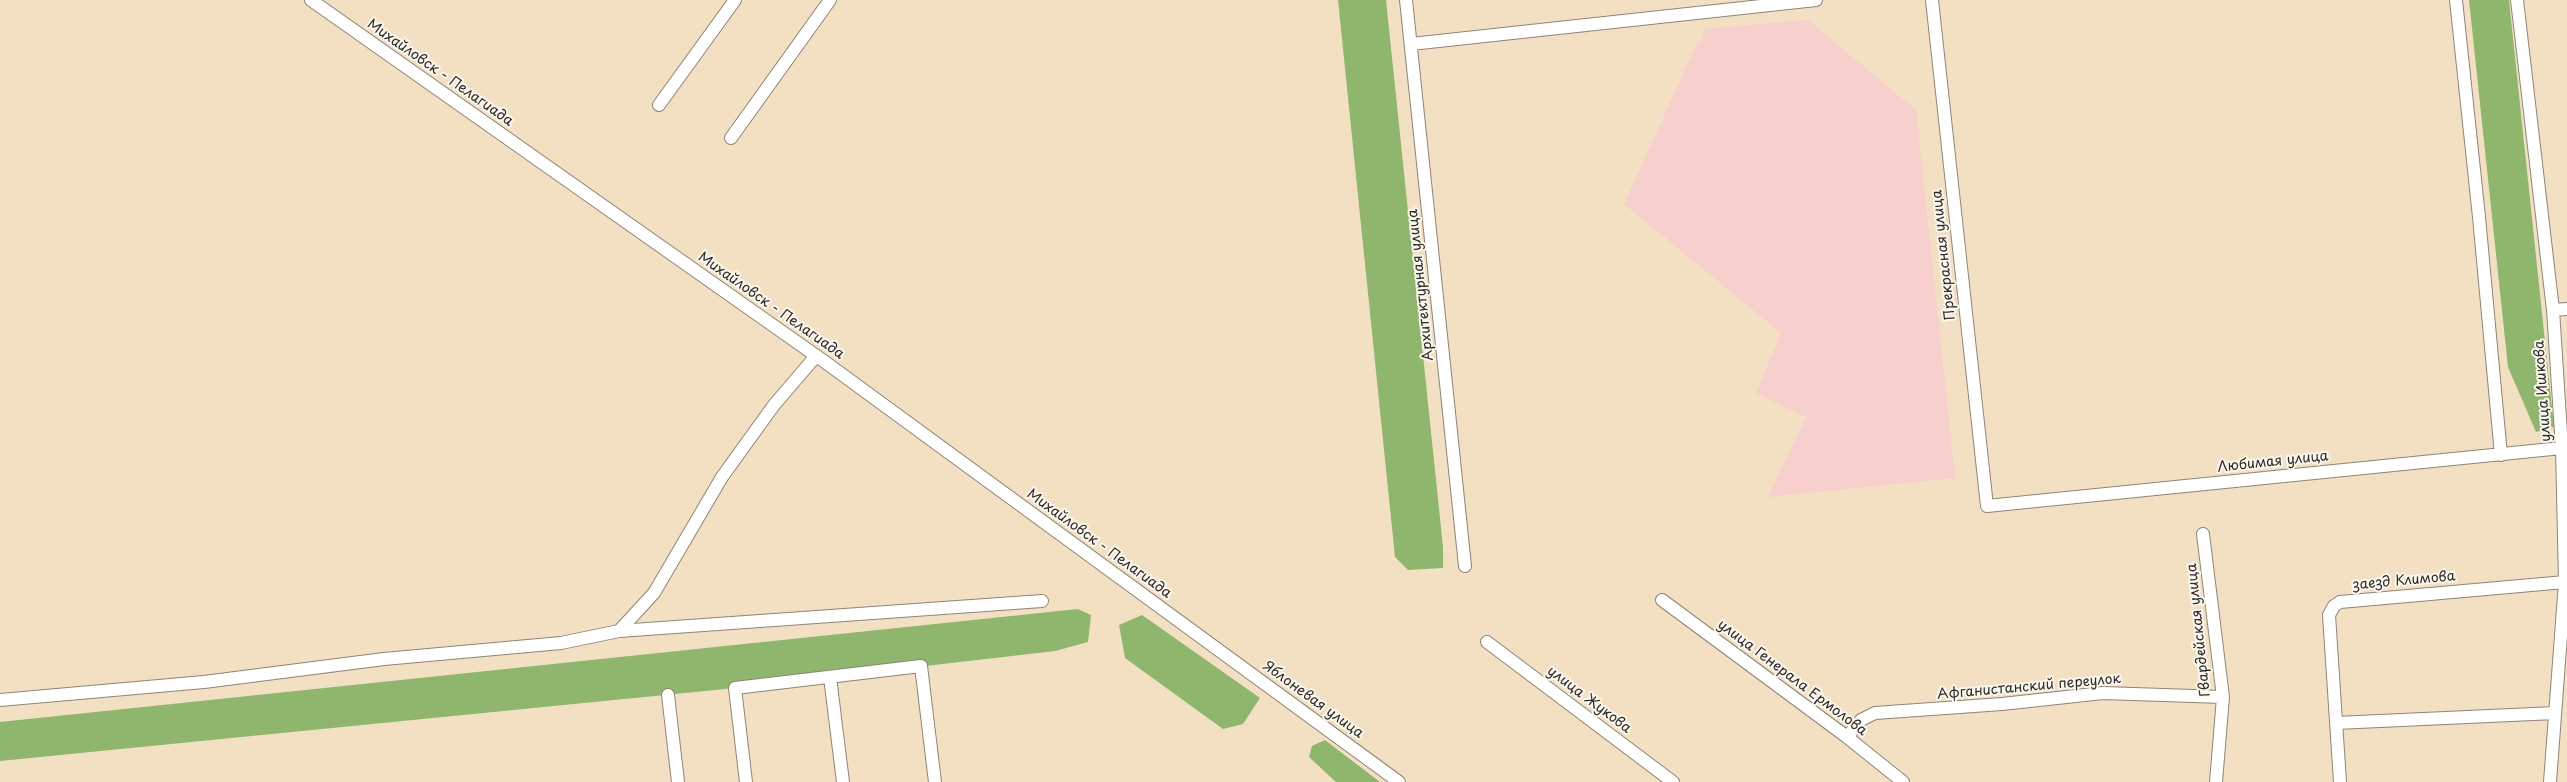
<!DOCTYPE html>
<meta charset="utf-8">
<style>
body{margin:0}
canvas{display:block;background:#f3dfc2}
</style>
<canvas width="2567" height="782"></canvas>
<script>
const c = document.querySelector('canvas').getContext('2d');
c.lineJoin = 'round';
function paint(path, color) {
  c.fillStyle = color;
  c.fill(path, 'evenodd');
}
function toPath(rows) {
  const path = new Path2D();
  for (const r of rows) {
    path.moveTo(r[0], r[1]);
    for (let i = 2; i < r.length; i += 2) path.lineTo(r[i], r[i + 1]);
  }
  return path;
}
function stroke(path, color, width, dash) {
  c.strokeStyle = color;
  c.lineWidth = width;
  c.lineCap = dash ? 'butt' : 'round';
  c.setLineDash(dash || []);
  c.stroke(path);
}
function drawText(font, color, halo, rows, align = 'center') {
  c.font = font + ' "Playpen Sans",sans-serif';
  c.lineWidth = 4;
  c.setLineDash([]);
  c.textBaseline = 'middle';
  c.strokeStyle = halo;
  c.fillStyle = color;
  for (const [text, x, y, turn = 0] of rows) {
    c.save();
    c.translate(x, y);
    c.rotate((+turn || 0) * Math.PI / 180);
    c.textAlign = isNaN(turn) ? turn : align;
    if (halo) c.strokeText(text, 0, 0);
    c.fillText(text, 0, 0);
    c.restore();
  }
}
paint(toPath([
 [1808,20,1916,110,1955,478,1768,497,1806,417,1756,393,1781,333,1624,204,1698,41,1703,41,1704,29]
]), '#f7d0cd');
paint(toPath([
 [1338,0,1386,0,1443,547,1443,568,1408,570,1395,557],
 [2469,0,2509,0,2554,427,2536,432,2508,367],
 [1078,609,1091,615,1088,642,1055,651,735,688,0,761,0,722],
 [1142,615,1260,698,1243,724,1223,729,1125,658,1119,625],
 [1325,740,1380,782,1336,782,1309,757,1312,746]
]), '#8eb76d');
const minor = toPath([
 [311,0,825,362,1399,782],
 [1406,0,1465,566],
 [1932,0,1987,506,2562,448],
 [2456,0,2479,217,2501,455],
 [2517,0,2553,310,2562,448,2565,582,2550,782],
 [1411,44,1816,0],
 [659,105,735,0],
 [731,138,830,0],
 [2553,310,2567,309],
 [2203,534,2223,697,2216,782],
 [1662,600,1847,737,1903,782],
 [619,631,1042,601],
 [1487,642,1673,782],
 [830,677,843,782],
 [668,695,678,782],
 [0,700,204,682,384,659,561,643,619,631,654,593,722,477,774,405,816,356],
 [2336,723,2555,713],
 [1847,737,1861,720,1875,713,2002,704,2103,693,2223,697],
 [746,782,735,688,921,666,935,782],
 [2340,782,2329,615,2334,606,2340,602,2565,582]
]);
stroke(minor, '#8f8576', 14);
stroke(minor, '#fff', 12);
drawText('14px', '#2b2b2b', '#fbf7ec', [
 ["Михайловск - Пелагиада",440,73,35],
 ["Прекрасная улица",1944,255,-96],
 ["Архитектурная улица",1421,285,-96],
 ["Михайловск - Пелагиада",771,306,35],
 ["улица Ишкова",2543,391,-94],
 ["Любимая улица",2273,462,-6],
 ["Михайловск - Пелагиада",1099,544,36],
 ["заезд Климова",2404,581,-5],
 ["Гвардейская улица",2199,630,-96],
 ["улица Генерала Ермолова",1792,678,37],
 ["Афганистанский переулок",2029,687,-5],
 ["Яблоневая улица",1313,700,36],
 ["улица Жукова",1589,700,37]
]);
</script>
